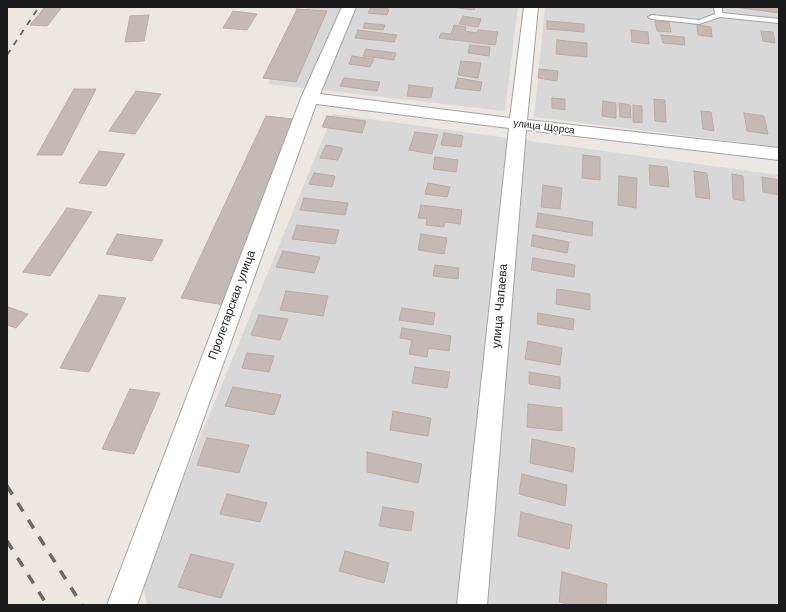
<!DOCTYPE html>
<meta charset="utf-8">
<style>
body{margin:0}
#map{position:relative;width:786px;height:612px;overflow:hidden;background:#ede7e1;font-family:"Work Sans",sans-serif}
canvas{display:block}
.frame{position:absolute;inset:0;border:8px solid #1b1b1b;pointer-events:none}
</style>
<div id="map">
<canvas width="786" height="612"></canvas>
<div class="frame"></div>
</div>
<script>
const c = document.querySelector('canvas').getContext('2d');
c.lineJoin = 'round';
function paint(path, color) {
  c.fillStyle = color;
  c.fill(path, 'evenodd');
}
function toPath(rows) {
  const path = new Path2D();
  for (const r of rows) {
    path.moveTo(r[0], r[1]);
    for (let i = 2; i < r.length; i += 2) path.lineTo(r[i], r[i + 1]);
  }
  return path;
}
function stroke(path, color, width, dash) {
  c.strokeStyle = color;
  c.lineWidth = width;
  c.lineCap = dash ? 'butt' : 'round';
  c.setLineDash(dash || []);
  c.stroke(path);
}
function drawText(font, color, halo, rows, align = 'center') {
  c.font = font + ' "Work Sans",sans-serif';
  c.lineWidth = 3;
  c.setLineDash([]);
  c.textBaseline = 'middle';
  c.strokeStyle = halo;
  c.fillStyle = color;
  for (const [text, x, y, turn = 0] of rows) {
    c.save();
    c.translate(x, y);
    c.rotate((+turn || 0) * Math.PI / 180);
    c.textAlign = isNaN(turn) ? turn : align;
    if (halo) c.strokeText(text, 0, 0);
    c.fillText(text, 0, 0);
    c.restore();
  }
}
paint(toPath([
 [307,7,518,7,505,111,268,84],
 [545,7,779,7,779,147,534,117],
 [333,114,779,175,779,605,147,605,142,579]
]), '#d9d8d8');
const building = toPath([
 [45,7,62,7,47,26,30,25,45,7],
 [371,7,389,9,387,15,368,13,371,7],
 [451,7,475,7,474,10,451,7],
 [779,7,779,13,734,7,779,7],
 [297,9,327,11,296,82,263,78,297,9],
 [233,11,257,14,247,30,223,28,233,11],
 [149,15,144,41,125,42,130,16,149,15],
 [463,16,481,19,478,27,459,24,463,16],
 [547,21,584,24,584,32,547,29,547,21],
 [655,21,669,22,671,32,657,31,655,21],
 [365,23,385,25,383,30,363,28,365,23],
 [454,25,466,27,465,31,477,33,478,30,498,32,495,45,439,38,441,33,451,34,454,25],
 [697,25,711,27,712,37,698,35,697,25],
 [358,30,397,35,394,42,355,38,358,30],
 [631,30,648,32,649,44,632,42,631,30],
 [761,31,773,32,775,43,763,41,761,31],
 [661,35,684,37,685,45,663,43,661,35],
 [557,40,587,43,587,57,556,54,557,40],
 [470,45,490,47,489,56,468,53,470,45],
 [366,49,396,53,394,60,363,56,366,49],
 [352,56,374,59,370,67,349,64,352,56],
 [461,61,481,63,478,78,458,75,461,61],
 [539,69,558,71,557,81,538,78,539,69],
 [344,78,380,82,377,91,340,86,344,78],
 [458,78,482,82,480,91,455,88,458,78],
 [409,85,433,88,431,98,407,96,409,85],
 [74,89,96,89,62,155,37,155,74,89],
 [136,91,161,94,135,134,109,131,136,91],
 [552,98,565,99,565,110,552,108,552,98],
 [654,99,665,100,666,122,655,121,654,99],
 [603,101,616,103,616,118,602,116,603,101],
 [619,103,630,105,631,118,620,117,619,103],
 [633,105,642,106,642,123,633,122,633,105],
 [701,111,711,112,714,131,703,129,701,111],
 [744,113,764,116,768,134,747,131,744,113],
 [266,116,301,120,224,305,181,298,266,116],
 [327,116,366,121,362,133,322,127,327,116],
 [415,132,438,135,432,154,409,150,415,132],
 [444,133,463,136,461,147,441,145,444,133],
 [326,145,343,148,338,160,320,158,326,145],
 [99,151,125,154,106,186,79,183,99,151],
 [583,155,600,157,600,180,582,178,583,155],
 [435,157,458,160,456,172,433,169,435,157],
 [649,165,667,167,669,187,650,185,649,165],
 [694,171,707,173,710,199,696,197,694,171],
 [314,173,335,176,332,187,309,184,314,173],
 [732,174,743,176,744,201,733,199,732,174],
 [619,176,637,178,636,208,618,205,619,176],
 [762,177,779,180,779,195,763,192,762,177],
 [428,183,450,187,447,197,425,194,428,183],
 [543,185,562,188,560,209,541,207,543,185],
 [304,198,348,203,345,215,300,210,304,198],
 [421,205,462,210,460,224,445,222,444,227,426,225,427,219,418,218,421,205],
 [67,208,92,212,50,276,23,272,67,208],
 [538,213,593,222,592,236,536,227,538,213],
 [297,225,339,230,335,244,292,239,297,225],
 [117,234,163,240,152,261,106,254,117,234],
 [421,234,447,238,444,254,418,250,421,234],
 [533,235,569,242,567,253,531,246,533,235],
 [283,251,320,257,314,273,276,267,283,251],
 [533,258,575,265,574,277,531,270,533,258],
 [435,265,459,268,458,279,433,276,435,265],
 [557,289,590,294,590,310,556,304,557,289],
 [286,291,328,296,323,316,280,310,286,291],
 [99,295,126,298,89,372,60,368,99,295],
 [8,307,28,314,16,328,7,325,8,307],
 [402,308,435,313,433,325,399,320,402,308],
 [538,313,574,319,573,330,537,324,538,313],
 [259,315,288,319,280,340,251,335,259,315],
 [402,328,451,336,449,351,428,348,427,357,409,354,412,340,400,338,402,328],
 [528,341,562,348,560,365,525,359,528,341],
 [247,353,274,356,269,372,242,368,247,353],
 [415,367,450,372,447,388,412,383,415,367],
 [529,372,560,377,560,389,529,384,529,372],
 [233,387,281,395,274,415,225,406,233,387],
 [130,389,160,393,134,454,102,449,130,389],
 [528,404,562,408,562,431,527,427,528,404],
 [393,411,431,418,428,436,390,430,393,411],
 [207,438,249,445,239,473,197,465,207,438],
 [532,439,575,448,573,472,530,463,532,439],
 [367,452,422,464,418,483,367,472,367,452],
 [522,474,567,485,565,506,519,494,522,474],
 [227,494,267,503,260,522,220,514,227,494],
 [383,507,414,512,411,531,379,526,383,507],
 [521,512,572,525,569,549,518,536,521,512],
 [345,551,389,563,384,583,339,571,345,551],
 [191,554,234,564,221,598,178,587,191,554],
 [562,572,607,584,606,605,572,605,559,602,562,572]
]);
paint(building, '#c4b9b4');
stroke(building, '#beaba3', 1);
const service = toPath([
 [714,7,722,7,722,13,779,19,779,23,720,17,699,24,652,19,648,17,652,15,699,20,715,14,714,7]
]);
const minor = toPath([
 [342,7,356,7,320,94,510,118,524,7,538,7,527,120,779,148,779,160,526,130,487,605,457,605,509,128,316,104,137,605,107,605,301,98,342,7]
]);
stroke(service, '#a2a2a2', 2);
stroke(minor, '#a2a2a2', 2);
paint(service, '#fff');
paint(minor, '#fff');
stroke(toPath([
 [7,55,39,7]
]), '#696969', 2, [6, 6]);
stroke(toPath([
 [7,486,82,605],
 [7,541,47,605]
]), '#696969', 3.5, [10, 10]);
drawText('10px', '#1b1b1b', '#fff', [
 ["улица Щорса",544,127,7]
]);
drawText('12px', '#1b1b1b', '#fff', [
 ["Пролетарская улица",232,305,-70],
 ["улица Чапаева",500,306,-85]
]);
</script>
